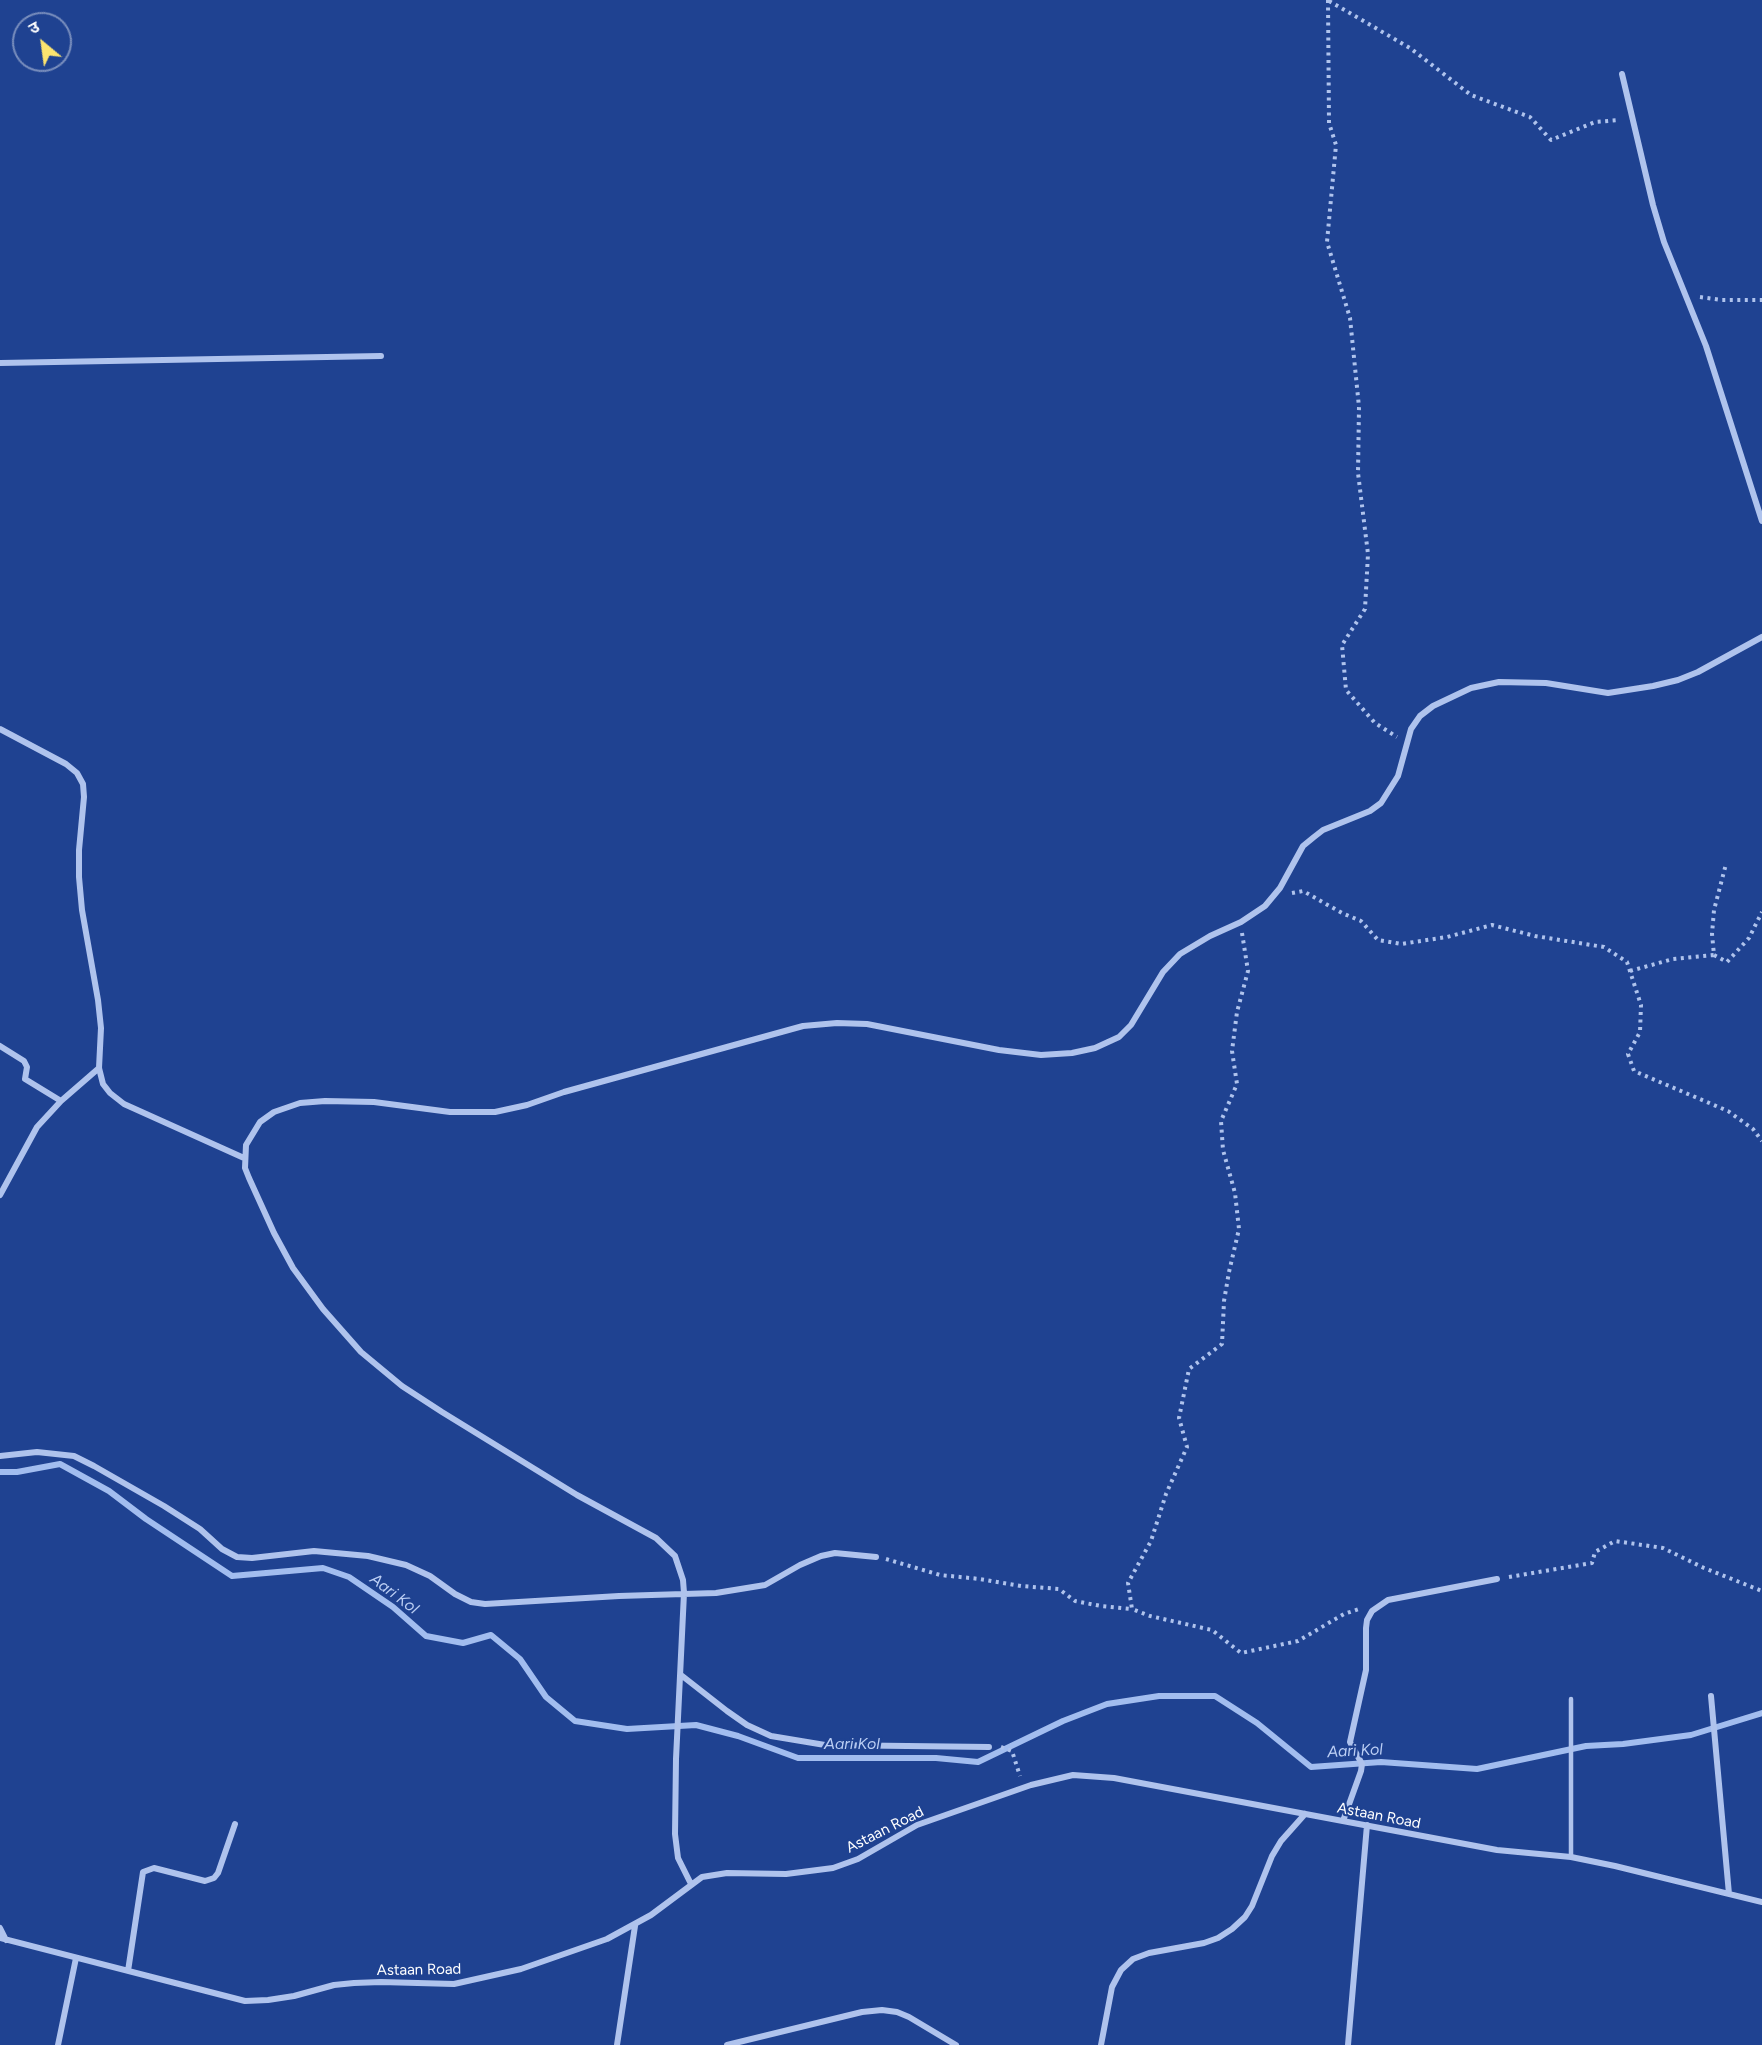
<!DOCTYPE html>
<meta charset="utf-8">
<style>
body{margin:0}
#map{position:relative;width:1762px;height:2045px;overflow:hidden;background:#1f4291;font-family:Figtree,"Noto Sans Devanagari",sans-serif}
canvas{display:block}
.north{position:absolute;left:12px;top:12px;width:60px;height:60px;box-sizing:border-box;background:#1f4291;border:2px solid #798ebd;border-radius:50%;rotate:331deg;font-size:16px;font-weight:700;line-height:24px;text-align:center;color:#fff}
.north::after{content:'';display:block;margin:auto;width:21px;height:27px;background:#fce46f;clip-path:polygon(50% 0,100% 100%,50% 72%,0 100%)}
</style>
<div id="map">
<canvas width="1762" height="2045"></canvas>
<div class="north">उ</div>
</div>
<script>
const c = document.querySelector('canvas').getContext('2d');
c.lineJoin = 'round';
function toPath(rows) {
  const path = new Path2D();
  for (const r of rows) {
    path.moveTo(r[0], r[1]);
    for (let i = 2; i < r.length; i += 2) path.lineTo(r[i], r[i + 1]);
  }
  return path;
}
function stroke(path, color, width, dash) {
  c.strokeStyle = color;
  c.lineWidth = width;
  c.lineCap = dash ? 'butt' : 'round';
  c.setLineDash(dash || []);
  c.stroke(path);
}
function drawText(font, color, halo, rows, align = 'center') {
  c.font = font + ' Figtree,sans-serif';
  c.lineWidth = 4.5;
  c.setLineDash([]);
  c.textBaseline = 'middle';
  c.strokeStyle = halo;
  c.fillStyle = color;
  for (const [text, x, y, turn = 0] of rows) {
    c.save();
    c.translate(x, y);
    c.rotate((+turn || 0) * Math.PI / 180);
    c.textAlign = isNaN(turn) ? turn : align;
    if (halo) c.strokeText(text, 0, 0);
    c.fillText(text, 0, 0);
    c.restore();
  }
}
stroke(toPath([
 [0,1472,17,1472,60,1464,109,1491,146,1519,232,1576,323,1568,349,1577,393,1607,426,1636,463,1643,491,1635,520,1659,546,1697,575,1721,627,1729,696,1725,738,1736,798,1758,936,1758,978,1762,1063,1721,1107,1704,1159,1696,1215,1696,1257,1723,1311,1767,1381,1762,1477,1769,1586,1746,1623,1744,1691,1735,1762,1713]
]), '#a2bdef', 6);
stroke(toPath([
 [1328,0,1329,123,1336,145,1327,242,1350,318,1359,407,1358,473,1368,554,1365,609,1342,645,1346,690,1375,723,1397,737],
 [1329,1,1410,48,1471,95,1530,117,1551,140,1595,122,1620,120],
 [1700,297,1722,300,1762,300],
 [1292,893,1303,891,1342,913,1361,921,1378,940,1401,944,1447,937,1492,925,1535,936,1604,947,1627,962,1641,1005,1640,1032,1628,1054,1634,1071,1728,1111,1753,1129,1762,1141],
 [1242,933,1248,971,1237,1012,1232,1051,1237,1084,1221,1121,1223,1150,1235,1193,1239,1229,1229,1272,1224,1301,1222,1344,1189,1369,1179,1418,1187,1447,1166,1494,1151,1541,1128,1583,1132,1609,1150,1616,1212,1630,1241,1653,1298,1641,1344,1614,1359,1609],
 [1714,955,1727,962,1749,938,1762,912],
 [1630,971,1673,959,1714,955,1712,934,1714,910,1726,864],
 [886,1559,940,1575,980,1579,1021,1586,1059,1589,1075,1601,1101,1606,1132,1609],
 [1509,1577,1592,1563,1595,1552,1615,1541,1663,1548,1704,1568,1762,1591],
 [1001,1747,1012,1751,1020,1776]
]), '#afc3ed', 4, [3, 4.5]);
stroke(toPath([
 [1571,1857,1571,1699]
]), '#afc3ed', 4.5);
stroke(toPath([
 [1622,74,1653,205,1664,242,1706,346,1762,521],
 [0,363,381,356],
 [0,729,66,764,77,773,83,784,84,797,79,850,79,877,82,910,98,1000,101,1028,99,1068,103,1084,110,1093,124,1104,244,1158],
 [0,1046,24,1061,27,1067,25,1079,61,1101],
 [0,1195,37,1127,61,1101,99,1068],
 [0,1456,37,1452,74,1456,94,1466,164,1506,200,1529,222,1549,237,1557,252,1558,314,1551,368,1556,406,1565,430,1576,455,1594,471,1602,485,1604,619,1596,716,1593,765,1585,800,1565,821,1556,835,1553,876,1557],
 [681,1675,727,1711,747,1725,771,1736,825,1745,989,1747],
 [1711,1696,1729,1894],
 [1343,1821,1361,1771,1362,1764,1350,1742,1366,1670,1366,1628,1367,1620,1372,1611,1388,1600,1497,1579],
 [691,1884,678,1858,675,1834,676,1759,684,1593,683,1580,675,1556,656,1538,577,1495,442,1412,402,1386,361,1352,323,1309,293,1268,274,1233,249,1178,245,1168,246,1145,260,1122,274,1112,300,1103,325,1101,374,1102,450,1112,495,1112,527,1105,564,1092,803,1026,837,1023,867,1024,999,1050,1041,1055,1072,1053,1095,1048,1119,1037,1131,1025,1163,972,1180,954,1210,936,1241,922,1265,906,1280,888,1303,846,1314,837,1323,830,1370,811,1381,803,1398,776,1411,729,1420,716,1433,706,1471,688,1499,682,1546,683,1608,693,1653,686,1678,680,1698,672,1762,637],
 [0,1928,6,1940],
 [0,1938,245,2001,268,2000,294,1996,334,1985,354,1983,381,1982,454,1984,521,1969,607,1939,651,1915,702,1877,727,1873,786,1874,833,1868,858,1859,917,1825,1031,1785,1073,1775,1114,1778,1497,1850,1571,1857,1615,1866,1762,1902],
 [128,1971,143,1872,154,1868,205,1881,214,1878,218,1873,235,1824],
 [58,2045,76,1958],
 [617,2045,635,1926],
 [727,2045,862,2012,882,2010,897,2012,909,2017,956,2045],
 [1101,2045,1112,1987,1121,1970,1133,1959,1149,1953,1204,1943,1218,1938,1232,1929,1245,1917,1252,1906,1272,1856,1281,1841,1305,1814],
 [1348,2045,1367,1825]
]), '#afc3ed', 6);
drawText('15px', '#fff', '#1f4291', [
 ["Astaan Road",1379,1816,11],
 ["Astaan Road",885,1830,-27],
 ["Astaan Road",419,1970,-1]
]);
drawText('italic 16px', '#bbcef4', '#1f4291', [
 ["Aari Kol",394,1594,37],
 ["Aari Kol",852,1744],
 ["Aari Kol",1355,1751,-3]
]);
</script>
